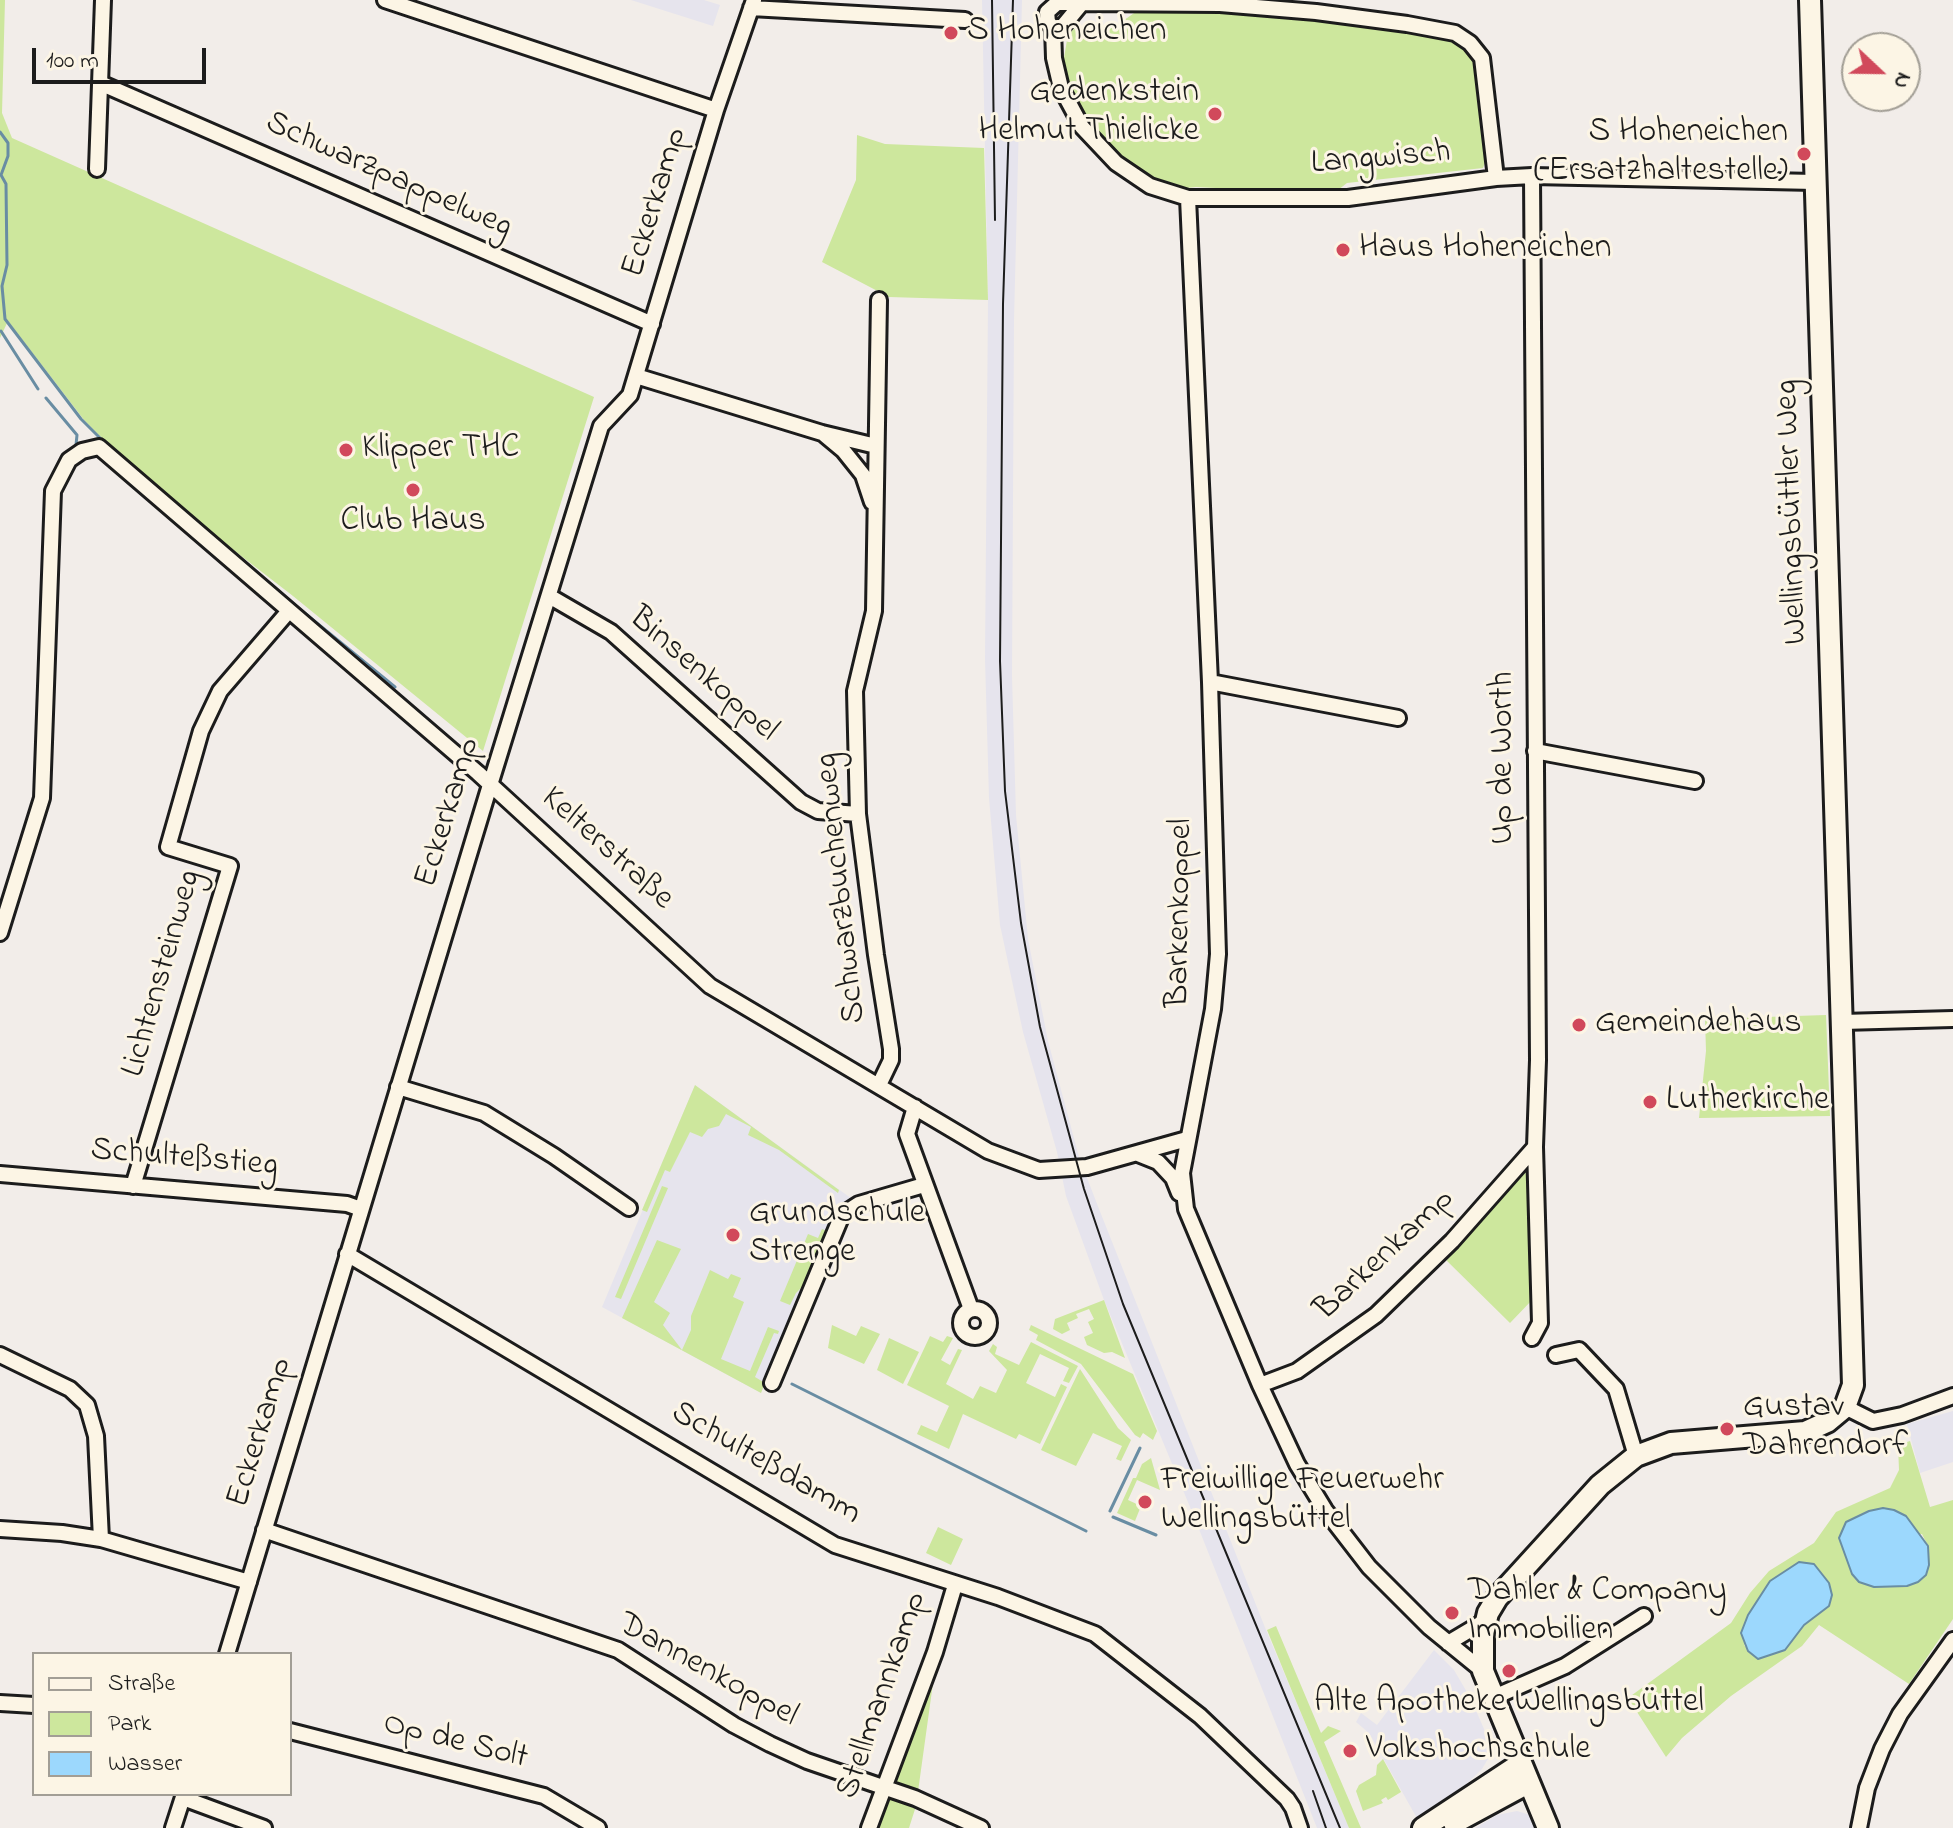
<!DOCTYPE html>
<meta charset="utf-8">
<style>
body{margin:0}
#map{position:relative;width:1953px;height:1828px;overflow:hidden;background:#f2ede9;font-family:"Indie Flower",sans-serif}
canvas{display:block}
.legend{position:absolute;left:32px;top:1652px;width:260px;height:144px;box-sizing:border-box;background:#fcf5e5;border:2px solid #a29e95;margin:0;padding:10px 14px;list-style:none;font-size:24px;color:#1c1c1c}
.legend li{display:flex;align-items:center;gap:16px;height:40px}
.legend b{width:40px;border:2px solid #a29e95}
.north{position:absolute;left:1841px;top:32px;width:80px;height:80px;box-sizing:border-box;background:#fcf5e5;border:2px solid #a29e95;border-radius:50%;rotate:112deg;font-size:22px;font-weight:700;line-height:32px;text-align:center;color:#1c1c1c}
.north::after{content:'';display:block;margin:auto;width:28px;height:36px;background:#d1495b;clip-path:polygon(50% 0,100% 100%,50% 72%,0 100%)}
.scale{position:absolute;left:32px;top:48px;width:174px;height:36px;box-sizing:border-box;border:4px solid #1c1c1c;border-top:0;padding-left:10px;font-size:24px;line-height:28px;white-space:nowrap;color:#1c1c1c;-webkit-text-stroke:6px #fcf5e5;paint-order:stroke}
</style>
<div id="map">
<canvas width="1953" height="1828"></canvas>
<ul class="legend">
<li><b style="height:10px;background:#fcf5e5"></b>Straße</li>
<li><b style="height:22px;background:#cde79d"></b>Park</li>
<li><b style="height:22px;background:#9cd8fd"></b>Wasser</li>
</ul>
<div class="north">N</div>
<div class="scale">100 m</div>
</div>
<script>
const c = document.querySelector('canvas').getContext('2d');
c.lineJoin = 'round';
function paint(path, color) {
  c.fillStyle = color;
  c.fill(path, 'evenodd');
}
function toPath(rows) {
  const path = new Path2D();
  for (const r of rows) {
    if (r.length === 3) {
      path.moveTo(r[0] + r[2], r[1]);
      path.arc(r[0], r[1], r[2], 0, 2 * Math.PI);
      continue;
    }
    path.moveTo(r[0], r[1]);
    for (let i = 2; i < r.length; i += 2) path.lineTo(r[i], r[i + 1]);
  }
  return path;
}
function stroke(path, color, width, dash) {
  c.strokeStyle = color;
  c.lineWidth = width;
  c.lineCap = dash ? 'butt' : 'round';
  c.setLineDash(dash || []);
  c.stroke(path);
}
function drawText(font, color, halo, rows, align = 'center') {
  c.font = font + ' "Indie Flower",sans-serif';
  c.lineWidth = 6;
  c.setLineDash([]);
  c.textBaseline = 'middle';
  c.strokeStyle = halo;
  c.fillStyle = color;
  for (const [text, x, y, turn = 0] of rows) {
    c.save();
    c.translate(x, y);
    c.rotate((+turn || 0) * Math.PI / 180);
    c.textAlign = isNaN(turn) ? turn : align;
    if (halo) c.strokeText(text, 0, 0);
    c.fillText(text, 0, 0);
    c.restore();
  }
}
paint(toPath([
 [631,0,704,0,720,5,713,26],
 [982,0,1022,0,1014,320,1012,676,1016,815,1028,939,1048,1041,1079,1157,1099,1209,1266,1630,1349,1828,1317,1828,1195,1519,1104,1300,1066,1196,1057,1152,1023,1032,1000,925,989,798,985,659,988,300],
 [695,1085,859,1204,842,1215,772,1383,765,1383,761,1393,602,1307],
 [1953,1411,1953,1462,1920,1473,1907,1424],
 [1434,1650,1454,1670,1471,1699,1484,1729,1489,1757,1482,1769,1449,1801,1418,1820,1369,1733,1356,1722,1361,1713,1377,1725],
 [1517,1811,1530,1815,1536,1828,1475,1828,1497,1815]
]), '#e6e4ed');
paint(toPath([
 [0,0,5,0,2,113,12,138,594,397,483,751,293,596,144,481,84,420,8,321,0,338],
 [1140,9,1336,19,1451,39,1465,47,1475,61,1486,160,1483,168,1347,183,1338,190,1296,192,1196,187,1178,189,1154,179,1110,148,1092,128,1070,92,1063,64,1068,34,1076,27,1114,27],
 [857,135,885,144,984,148,988,300,889,297,822,262,856,180],
 [1826,1015,1830,1116,1699,1118,1706,1051,1705,1019],
 [695,1085,839,1190,838,1193,779,1150,748,1135,751,1127,726,1114,719,1126,708,1129,702,1137,690,1132,670,1172,665,1170,647,1212,642,1210],
 [1522,1168,1530,1173,1533,1299,1510,1323,1445,1259],
 [662,1186,668,1188,621,1299,615,1297],
 [822,1229,827,1231,805,1284,796,1293,790,1305,780,1301,808,1234,818,1238],
 [657,1240,681,1249,654,1302,670,1313,663,1325,682,1350,691,1330,691,1316,710,1270,728,1279,731,1274,741,1278,733,1297,744,1302,721,1359,750,1371,768,1327,779,1331,778,1334,774,1333,755,1377,765,1383,761,1393,622,1318],
 [1104,1300,1125,1358,1112,1352,1104,1353,1087,1345,1084,1337,1093,1333,1088,1322,1094,1319,1089,1309,1076,1314,1078,1318,1067,1323,1070,1330,1062,1334,1053,1329,1055,1319],
 [832,1325,856,1336,861,1326,880,1334,864,1364,828,1348],
 [1031,1325,1133,1374,1157,1431,1153,1440,1143,1433,1140,1438,1135,1435,1081,1364,1036,1340,1038,1335,1029,1330],
 [930,1336,943,1342,947,1336,953,1338,941,1360,950,1365,958,1349,962,1350,946,1384,973,1399,980,1386,996,1393,1007,1370,989,1351,993,1344,997,1347,995,1354,1019,1365,1031,1342,1078,1366,1069,1383,1063,1381,1069,1368,1040,1354,1026,1383,1055,1397,1061,1384,1067,1387,1040,1444,1019,1434,1016,1439,963,1414,949,1449,917,1434,921,1425,937,1432,949,1406,907,1385],
 [889,1338,919,1352,903,1384,877,1370],
 [1080,1369,1118,1428,1131,1440,1121,1461,1116,1459,1122,1446,1093,1433,1076,1466,1041,1450],
 [1910,1441,1930,1507,1953,1500,1953,1619,1909,1684,1819,1625,1802,1646,1731,1696,1682,1738,1666,1757,1628,1698,1731,1623,1750,1593,1769,1571,1814,1543,1836,1512,1890,1488,1899,1470,1898,1445],
 [1922,1534,1928,1546,1929,1565,1926,1575,1918,1582,1874,1587,1859,1582,1852,1574,1839,1539],
 [1829,1606,1804,1625,1785,1650,1759,1659,1744,1645],
 [1151,1458,1160,1490,1137,1480,1128,1500,1141,1506,1135,1521,1117,1513,1133,1478,1136,1478,1142,1464],
 [938,1527,963,1539,951,1565,926,1553],
 [1276,1626,1321,1733,1328,1726,1341,1731,1324,1742,1361,1828,1349,1828,1296,1701,1267,1630],
 [934,1676,916,1806,909,1828,874,1828],
 [1383,1759,1401,1792,1388,1800,1386,1797,1381,1800,1383,1803,1363,1811,1356,1791,1359,1785,1376,1775,1377,1765]
]), '#cde79d');
const water = toPath([
 [1883,1508,1894,1510,1906,1516,1928,1546,1929,1565,1926,1575,1918,1582,1907,1586,1874,1587,1859,1582,1852,1574,1839,1538,1846,1522,1869,1511,1883,1508],
 [1799,1562,1814,1564,1829,1583,1832,1595,1829,1606,1804,1625,1785,1650,1758,1659,1748,1651,1741,1633,1748,1615,1770,1581,1799,1562]
]);
paint(water, '#9cd8fd');
stroke(water, '#698da3', 2);
stroke(toPath([
 [0,132,8,143,8,156,1,175,6,184,7,265,2,286,5,319,81,419,104,442],
 [1,331,38,389],
 [46,398,77,435,76,445],
 [252,570,395,687],
 [792,1384,1086,1531],
 [1110,1511,1140,1448],
 [1113,1517,1156,1535]
]), '#698da3', 3);
const street = toPath([
 [385,0,716,110],
 [1057,3,1082,3,1063,26,1053,28,1048,22,1047,12,1057,3],
 [1082,3,1220,4,1316,12,1407,24,1455,33,1470,43,1482,58,1496,178],
 [751,8,965,20],
 [1053,28,1054,58,1061,88,1082,127,1116,163,1150,186,1188,198,1348,198,1496,178,1532,176,1815,182],
 [100,83,652,324],
 [97,169,103,0],
 [1532,176,1538,1060,1535,1147,1540,1323,1532,1338],
 [1188,198,1210,682,1218,954,1213,1009,1182,1173,1186,1209,1260,1385,1297,1464,1325,1510,1369,1567,1429,1627,1483,1671],
 [879,300,874,611,855,691,858,814,876,955,891,1049,891,1060,879,1085],
 [636,376,822,433,876,446],
 [825,435,843,450,863,475,872,502],
 [549,596,611,632,801,802,818,811,858,814],
 [1210,682,1398,718],
 [1535,751,1695,781],
 [0,933,42,798,53,491,69,460,82,451,99,447,478,773,710,986,988,1151,1039,1170,1087,1167,1187,1139],
 [1842,1022,1953,1019],
 [398,1087,484,1113,554,1156,629,1208],
 [915,1107,907,1134,971,1309],
 [1138,1154,1158,1162,1173,1178,1179,1193],
 [0,1174,347,1204,361,1209],
 [133,1186,230,866,168,847,201,731,220,691,288,612],
 [347,1254,835,1545,998,1597,1095,1634,1200,1716,1287,1799,1293,1808,1300,1828],
 [975,1323,14],
 [0,1355,70,1389,87,1405,96,1436,101,1539],
 [1556,1355,1579,1350,1616,1389,1636,1456],
 [772,1383,842,1215,859,1204,924,1185],
 [1260,1385,1297,1371,1376,1315,1452,1241,1535,1147],
 [1845,1407,1873,1421,1902,1415,1953,1396],
 [0,1529,62,1533,101,1539,249,1582],
 [264,1530,618,1650,734,1725,770,1744,807,1761,915,1798,981,1828],
 [1448,1643,1485,1621],
 [227,1654,490,785,601,426,630,395,716,110,754,0],
 [1492,1698,1565,1666,1644,1616],
 [0,1703,34,1705],
 [290,1731,544,1796,598,1828],
 [183,1798,264,1828],
 [173,1828,184,1794],
 [869,1828,935,1652,955,1585],
 [1859,1828,1867,1788,1882,1749,1900,1714,1953,1640]
]);
const secondary = toPath([
 [1454,1823,1528,1783],
 [1423,1828,1520,1764],
 [1548,1828,1483,1671,1483,1634,1488,1613,1497,1598,1600,1485,1636,1456,1671,1443,1805,1432,1827,1422,1845,1407,1853,1385,1810,0]
]);
stroke(street, '#1c1c1c', 20);
stroke(secondary, '#1c1c1c', 26);
stroke(street, '#fcf5e5', 14);
stroke(secondary, '#fcf5e5', 20);
stroke(toPath([
 [992,0,995,220],
 [1013,0,1003,304,1000,661,1005,791,1021,923,1040,1027,1084,1189,1123,1304,1340,1828],
 [1313,1791,1326,1828]
]), '#1c1c1c', 2);
for (const [x, y, r, color] of [
 [951,33,8,"#d1495b"],
 [1215,114,8,"#d1495b"],
 [1804,154,8,"#d1495b"],
 [1343,250,8,"#d1495b"],
 [346,450,8,"#d1495b"],
 [413,490,8,"#d1495b"],
 [1579,1025,8,"#d1495b"],
 [1650,1102,8,"#d1495b"],
 [733,1235,8,"#d1495b"],
 [1727,1429,8,"#d1495b"],
 [1145,1502,8,"#d1495b"],
 [1452,1613,8,"#d1495b"],
 [1509,1671,8,"#d1495b"],
 [1350,1751,8,"#d1495b"]
]) {
  const dot = new Path2D();
  dot.arc(x, y, r, 0, 2 * Math.PI);
  c.fillStyle = color;
  c.fill(dot);
  stroke(dot, '#fcf5e5', 3);
}
drawText('34px', '#1c1c1c', '#fcf5e5', [
 ["S Hoheneichen",967,33],
 ["Gedenkstein",1199,94,"right"],
 ["Helmut Thielicke",1199,133,"right"],
 ["S Hoheneichen",1788,134,"right"],
 ["(Ersatzhaltestelle)",1788,173,"right"],
 ["Haus Hoheneichen",1359,250],
 ["Klipper THC",362,450],
 ["Club Haus",413,523,"center"],
 ["Gemeindehaus",1595,1025],
 ["Lutherkirche",1666,1102],
 ["Grundschule",749,1215],
 ["Strenge",749,1254],
 ["Gustav",1743,1409],
 ["Dahrendorf",1743,1448],
 ["Freiwillige Feuerwehr",1161,1482],
 ["Wellingsbüttel",1161,1521],
 ["Dahler & Company",1468,1593],
 ["Immobilien",1468,1632],
 ["Alte Apotheke Wellingsbüttel",1509,1704,"center"],
 ["Volkshochschule",1366,1751]
], 'left');
drawText('34px', '#1c1c1c', '#fcf5e5', [
 ["Langwisch",1381,160,-5],
 ["Schwarzpappelweg",388,177,24],
 ["Eckerkamp",657,203,-73],
 ["Wellingsbüttler Weg",1794,512,-92],
 ["Binsenkoppel",702,676,41],
 ["Up de Worth",1505,758,-90],
 ["Eckerkamp",450,813,-73],
 ["Kelterstraße",606,850,42],
 ["Schwarzbuchenweg",843,888,-96],
 ["Barkenkoppel",1182,913,-89],
 ["Lichtensteinweg",164,974,-74],
 ["Schulteßstieg",184,1160,5],
 ["Barkenkamp",1386,1256,-43],
 ["Eckerkamp",262,1433,-73],
 ["Schulteßdamm",765,1465,30],
 ["Dannenkoppel",707,1672,29],
 ["Stellmannkamp",884,1696,-71],
 ["Op de Solt",455,1743,14]
]);
</script>
